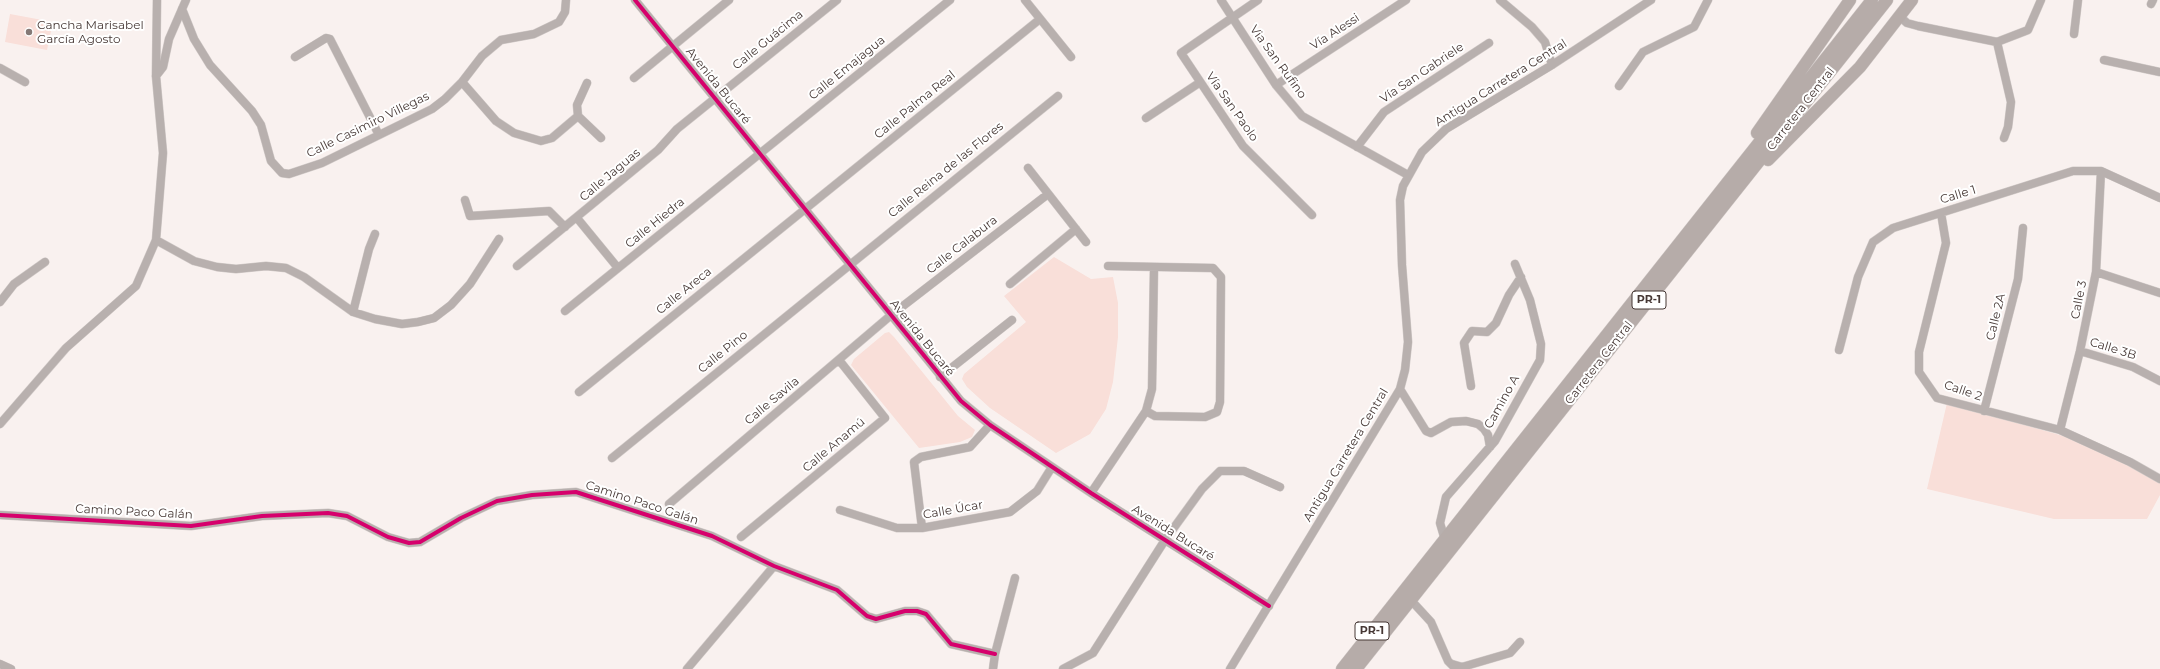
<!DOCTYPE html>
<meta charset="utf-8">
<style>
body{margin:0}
canvas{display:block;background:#f9f1ef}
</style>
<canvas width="2160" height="669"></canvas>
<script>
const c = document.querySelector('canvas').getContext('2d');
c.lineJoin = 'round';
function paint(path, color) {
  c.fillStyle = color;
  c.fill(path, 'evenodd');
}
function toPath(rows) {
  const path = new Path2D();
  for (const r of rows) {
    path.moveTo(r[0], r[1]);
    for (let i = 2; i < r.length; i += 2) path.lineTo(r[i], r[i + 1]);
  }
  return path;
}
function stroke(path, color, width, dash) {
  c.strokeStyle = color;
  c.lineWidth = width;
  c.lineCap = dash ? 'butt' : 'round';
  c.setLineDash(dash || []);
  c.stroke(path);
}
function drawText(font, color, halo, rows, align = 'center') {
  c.font = font + ' Montserrat,sans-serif';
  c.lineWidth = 4;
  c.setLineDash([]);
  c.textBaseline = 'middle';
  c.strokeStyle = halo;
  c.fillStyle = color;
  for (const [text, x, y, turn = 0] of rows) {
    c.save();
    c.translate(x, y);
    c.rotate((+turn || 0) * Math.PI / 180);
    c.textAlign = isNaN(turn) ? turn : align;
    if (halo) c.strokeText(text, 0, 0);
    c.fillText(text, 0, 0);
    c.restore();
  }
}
paint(toPath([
 [10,14,53,22,47,50,5,42],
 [1054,257,1091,279,1113,277,1118,303,1118,337,1113,382,1106,409,1090,434,1056,453,990,408,967,387,962,379,964,374,1026,322,1004,296],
 [885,333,889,332,894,337,958,416,975,430,972,437,960,442,919,448,851,365,854,359],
 [1947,403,2074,439,2160,480,2160,495,2147,519,2054,519,1927,489]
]), '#f9dfd9');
const minor = toPath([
 [635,0,961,401,990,425,1091,493,1269,606],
 [1025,0,1071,57],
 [1221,0,1276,85,1302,116,1408,175],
 [1258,0,1181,53,1243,146,1312,215],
 [1500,0,1532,27,1545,42,1552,65],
 [2151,4,2153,0],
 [182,9,194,39,210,65,252,111,261,125,271,161,282,173,289,174,322,163,432,109,445,99,462,82,482,56,501,40,534,34,559,22,565,12,566,0],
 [1899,16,1907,23,1918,26,1997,42,2028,30,2041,0],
 [2074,34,2078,0],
 [1997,42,2011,102,2008,127,2004,138],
 [295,57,326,38,330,39,379,135],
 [2104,60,2160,72],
 [0,68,25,82],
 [156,76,163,67,169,39,186,0],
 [634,78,729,0],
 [462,82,496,121,514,133,541,141,552,138,578,116,577,105,587,83],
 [1276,85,1406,0],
 [1619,86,1643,52,1694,27,1708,0],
 [578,116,601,138],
 [1146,118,1199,83],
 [1357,147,1384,112,1489,43],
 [1028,168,1086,242],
 [465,200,470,216,549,211,565,227],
 [1941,213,1946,243,1919,352,1919,372,1937,398,2060,430,2130,462,2160,479],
 [577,218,618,268],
 [156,240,194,261,217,267,236,269,266,266,286,268,304,277,353,312,375,319,402,324,418,322,434,318,451,305,470,284,499,239],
 [517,266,658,150,677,129,837,0],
 [1108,266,1213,268,1221,277,1220,402,1217,412,1205,417,1155,416,1146,411],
 [2096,272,2160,293],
 [1010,284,1076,229],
 [0,302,14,284,45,262],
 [565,311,950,0],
 [353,312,369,249,375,234],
 [1839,350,1858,277,1873,242,1893,228,2073,171,2101,171,2160,198],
 [2080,351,2133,367,2160,381],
 [940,377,1012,320],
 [1471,386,1464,343,1472,331,1487,332,1496,323,1509,295,1521,277],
 [1400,389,1426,431,1431,433,1451,422,1466,421,1478,424,1484,429,1488,435,1490,447],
 [579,392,1040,19],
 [1984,411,2018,279,2023,228],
 [0,424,66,348,136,286,156,240,163,153,156,76,157,0],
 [2060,430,2080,351,2096,272,2101,171],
 [612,458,1058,96],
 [1091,493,1146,411,1152,389,1154,268],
 [669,504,890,316,1048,194],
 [840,510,897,528,922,528,1010,512,1037,491,1052,467],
 [0,515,191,526,262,516,328,513,347,516,388,537,409,543,420,542,461,518,497,501,532,495,576,492,712,536,774,566,837,590,867,616,876,619,905,611,917,611,926,614,951,644,995,654],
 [922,528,914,462,921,457,970,447,990,425],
 [741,537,885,418,839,360],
 [1445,540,1440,523,1446,497,1495,441,1540,360,1541,344,1530,300,1515,264],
 [1408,597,1431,622,1448,661,1456,669],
 [0,664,11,669],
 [1452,664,1462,667,1510,653,1520,642],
 [687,669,774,566],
 [993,669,995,654,1015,578],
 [1063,669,1093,653,1165,540,1202,489,1220,471,1244,471,1280,487],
 [1230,669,1400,389,1405,370,1408,342,1402,265,1400,200,1403,186,1422,152,1446,129,1552,65,1651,0]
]);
const highway = toPath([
 [1757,133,1850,0],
 [1768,160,1860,67,1912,0],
 [1342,669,1872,0],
 [1356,669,1887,0]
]);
stroke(minor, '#d4cdcb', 9);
stroke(highway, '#d4cdcb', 13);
stroke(minor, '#b8b0ae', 8);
stroke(highway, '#b6aca9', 12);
stroke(toPath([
 [635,0,961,401,990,425,1091,493,1269,606],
 [0,515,191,526,262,516,328,513,347,516,388,537,409,543,420,542,461,518,497,501,532,495,576,492,712,536,774,566,837,590,867,616,876,619,905,611,917,611,926,614,951,644,995,654]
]), '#d6006c', 4);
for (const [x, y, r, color] of [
 [29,32,4,"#857976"]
]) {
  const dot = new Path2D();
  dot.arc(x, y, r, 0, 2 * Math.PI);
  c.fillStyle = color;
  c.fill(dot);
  stroke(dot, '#fff', 1.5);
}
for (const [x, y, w] of [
 [1649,300,34],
 [1372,631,34]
]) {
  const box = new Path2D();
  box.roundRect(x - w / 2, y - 9, w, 18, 3);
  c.fillStyle = '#fff';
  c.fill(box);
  stroke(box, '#463835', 1);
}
drawText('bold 11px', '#463835', null, [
 ["PR-1",1649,300],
 ["PR-1",1372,631]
]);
drawText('12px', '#463835', '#fff', [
 ["Cancha Marisabel",37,25],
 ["García Agosto",37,39]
], 'left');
drawText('12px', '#463835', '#fff', [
 ["Vía Alessi",1335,32,-33],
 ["Calle Guácima",768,40,-39],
 ["Via San Rufino",1278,62,54],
 ["Calle Emajagua",847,68,-39],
 ["Vía San Gabriele",1422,73,-34],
 ["Antigua Carretera Central",1501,83,-32],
 ["Avenida Bucaré",718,86,51],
 ["Calle Palma Real",915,105,-39],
 ["Vía San Paolo",1232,107,55],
 ["Carretera Central",1801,109,-52],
 ["Calle Casimiro Villegas",368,125,-26],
 ["Calle Reina de las Flores",946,170,-39],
 ["Calle Jaguas",610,175,-40],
 ["Calle 1",1958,195,-17],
 ["Calle Hiedra",655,223,-39],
 ["Calle Calabura",962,245,-38],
 ["Calle Areca",684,291,-39],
 ["Calle 3",2079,300,-79],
 ["Calle 2A",1996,317,-76],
 ["Avenida Bucaré",922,338,51],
 ["Calle 3B",2113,349,17],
 ["Calle Pino",723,352,-39],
 ["Carretera Central",1599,363,-52],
 ["Calle 2",1963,391,19],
 ["Calle Savila",772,401,-40],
 ["Camino A",1502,402,-61],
 ["Calle Anamú",834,445,-40],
 ["Antigua Carretera Central",1346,455,-59],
 ["Camino Paco Galán",642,503,18],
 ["Calle Úcar",953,510,-10],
 ["Camino Paco Galán",134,512,3],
 ["Avenida Bucaré",1173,533,32]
]);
</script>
